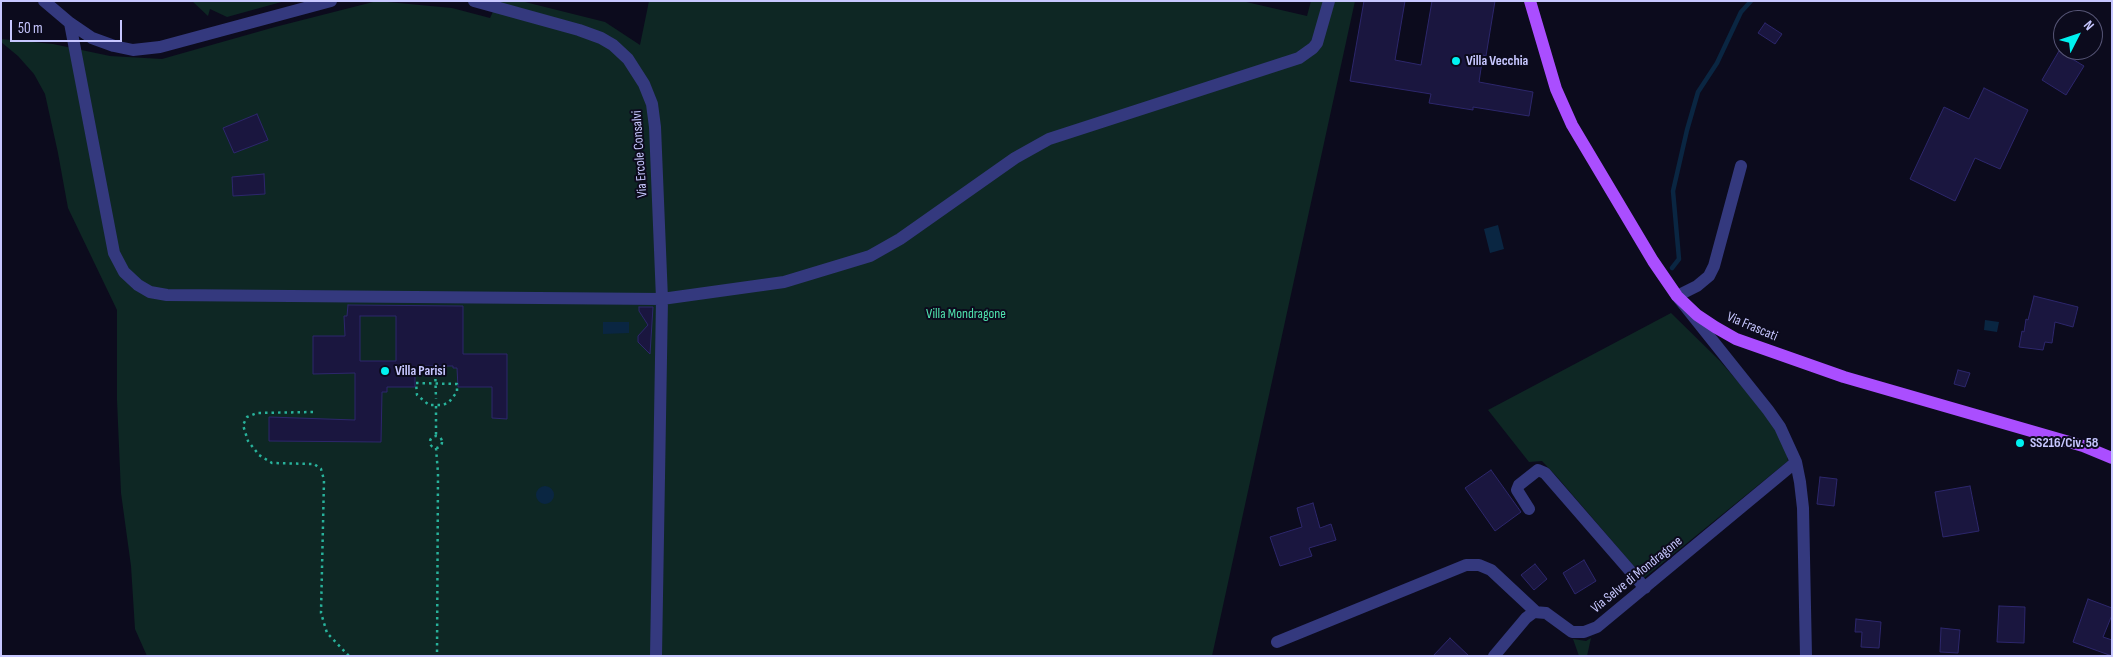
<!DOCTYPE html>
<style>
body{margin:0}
#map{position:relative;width:2113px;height:657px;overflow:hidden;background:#0c0b1d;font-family:"Sofia Sans Condensed",sans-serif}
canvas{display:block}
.frame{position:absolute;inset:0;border:2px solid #c7c7ff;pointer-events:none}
.north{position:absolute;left:2053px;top:10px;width:50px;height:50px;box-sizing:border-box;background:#0c0b1d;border:1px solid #575677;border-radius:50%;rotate:49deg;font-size:14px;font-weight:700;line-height:20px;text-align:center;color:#c7c7ff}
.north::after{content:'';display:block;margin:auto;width:18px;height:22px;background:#00f2f0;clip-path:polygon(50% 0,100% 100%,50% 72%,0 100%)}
.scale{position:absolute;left:10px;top:20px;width:112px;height:22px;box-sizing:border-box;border:2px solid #c7c7ff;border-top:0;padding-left:6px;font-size:15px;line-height:18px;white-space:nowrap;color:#c7c7ff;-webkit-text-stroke:4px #0c0b1d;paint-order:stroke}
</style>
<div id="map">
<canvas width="2113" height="657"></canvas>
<div class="frame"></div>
<div class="north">N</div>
<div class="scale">50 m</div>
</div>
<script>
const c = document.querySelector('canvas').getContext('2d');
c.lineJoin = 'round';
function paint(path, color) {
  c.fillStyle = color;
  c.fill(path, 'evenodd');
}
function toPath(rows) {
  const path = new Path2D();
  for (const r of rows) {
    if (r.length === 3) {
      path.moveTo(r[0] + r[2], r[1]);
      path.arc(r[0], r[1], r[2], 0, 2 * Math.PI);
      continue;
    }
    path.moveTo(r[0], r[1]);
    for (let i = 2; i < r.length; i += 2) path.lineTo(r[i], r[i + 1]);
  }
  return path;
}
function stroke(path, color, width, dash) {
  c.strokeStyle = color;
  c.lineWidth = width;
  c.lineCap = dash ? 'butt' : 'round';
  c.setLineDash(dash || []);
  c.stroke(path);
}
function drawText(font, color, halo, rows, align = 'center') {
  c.font = font + ' "Sofia Sans Condensed",sans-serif';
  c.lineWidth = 4;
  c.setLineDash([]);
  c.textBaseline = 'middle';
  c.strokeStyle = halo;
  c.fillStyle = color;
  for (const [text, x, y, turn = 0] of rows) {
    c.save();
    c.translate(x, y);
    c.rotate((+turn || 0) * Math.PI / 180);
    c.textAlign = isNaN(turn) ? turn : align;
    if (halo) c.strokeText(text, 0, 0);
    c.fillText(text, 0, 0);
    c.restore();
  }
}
paint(toPath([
 [192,1,285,1,227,17,210,9,208,16],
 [377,1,452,8,490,18,498,1,521,1,605,22,640,45,649,1,1242,1,1307,16,1311,1,1355,1,1212,656,147,656,135,629,131,566,121,493,117,400,117,310,68,208,58,153,45,94,34,74,18,56,1,42,1,39,53,44,110,56,162,59,275,27],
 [1671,313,1720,361,1759,406,1779,435,1786,451,1788,461,1644,578,1558,478,1542,461,1529,462,1488,410],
 [1591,638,1587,656,1579,656,1573,639,1586,641]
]), '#0e2724');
paint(toPath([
 [1498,225,1504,249,1490,253,1484,229],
 [1985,320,1999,322,1997,332,1984,330],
 [603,322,629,322,629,333,603,334],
 [545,495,9]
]), '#0a2642');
stroke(toPath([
 [1672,268,1679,259,1673,191,1687,130,1698,92,1717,63,1741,12,1751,1]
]), '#0a2642', 4.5);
const building = toPath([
 [1364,1,1405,1,1395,60,1421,65,1432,1,1495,1,1486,56,1483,55,1479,82,1533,92,1529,116,1473,107,1473,110,1429,103,1431,94,1350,81,1364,1],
 [1765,23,1782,34,1775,44,1758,33,1765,23],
 [2059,51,2084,66,2066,95,2042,80,2059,51],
 [1984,88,2028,110,2000,169,1975,158,1955,201,1910,179,1944,107,1969,119,1984,88],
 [257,114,268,140,234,153,223,128,257,114],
 [264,174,265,194,233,196,232,177,264,174],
 [2034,296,2078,307,2073,327,2055,322,2052,343,2045,342,2043,350,2019,347,2022,331,2024,332,2026,319,2028,320,2034,296],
 [348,305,463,306,463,354,507,354,507,419,492,418,492,387,458,387,457,368,453,368,453,366,419,366,419,369,415,369,415,387,387,387,387,392,382,392,381,442,269,441,269,417,355,420,355,373,313,374,313,336,345,336,344,316,347,316,348,305],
 [360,316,396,316,396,361,360,361,360,316],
 [639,307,653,307,650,354,638,342,638,336,648,325,639,311,639,307],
 [1958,370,1970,373,1965,387,1954,384,1958,370],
 [1491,470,1521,512,1495,531,1465,488,1491,470],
 [1820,477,1837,479,1834,506,1817,504,1820,477],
 [1970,486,1979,531,1943,537,1935,492,1970,486],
 [1313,503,1320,528,1331,524,1336,540,1309,548,1312,556,1280,566,1270,537,1302,527,1297,508,1313,503],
 [1584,560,1596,581,1575,594,1563,573,1584,560],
 [1535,564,1547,579,1534,590,1521,575,1535,564],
 [2088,599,2112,608,2112,615,2103,637,2112,640,2112,656,2073,642,2088,599],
 [1999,606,2025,607,2024,643,1997,642,1999,606],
 [1856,619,1881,622,1879,648,1861,647,1862,632,1855,632,1856,619],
 [1941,628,1960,630,1958,653,1940,652,1941,628],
 [1450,638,1469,656,1433,656,1450,638]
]);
paint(building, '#1a163f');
stroke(building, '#2d276c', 1);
stroke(toPath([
 [435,366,436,399],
 [416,383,457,384,457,392,449,402,443,405,429,405,417,395,416,383],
 [436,406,436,436],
 [313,412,257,413,247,417,243,425,248,441,259,455,272,463,314,464,321,469,324,480,321,613,327,633,349,656],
 [436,442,6],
 [436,448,438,473,437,656]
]), '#28b29b', 2.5, [2.5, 4]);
stroke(toPath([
 [44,1,70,23,92,38,114,46,133,50,160,47,331,1],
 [474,1,579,30,601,38,613,45,628,59,644,84,652,104,655,127,662,299,656,656],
 [70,23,114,253,124,272,138,285,150,292,167,295,662,299,784,282,870,256,900,239,1015,158,1049,139,1299,58,1313,48,1317,43,1329,1],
 [1741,166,1714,266,1709,276,1697,286,1677,296,1768,410,1780,427,1796,462,1800,482,1803,508,1806,656],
 [1529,509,1517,490,1519,485,1538,470,1545,473,1645,588],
 [1277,642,1466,565,1479,565,1491,570,1536,612],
 [1494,656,1526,618,1534,612,1546,613,1572,632,1584,632,1597,627,1796,462]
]), '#34397e', 12);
stroke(toPath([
 [1530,1,1556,89,1572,125,1653,261,1677,296,1697,315,1715,327,1736,339,1844,377,2083,446,2112,458]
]), '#aa4eff', 12);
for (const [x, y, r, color] of [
 [1456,61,5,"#00f2f0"],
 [385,371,5,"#00f2f0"],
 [2020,443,5,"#00f2f0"]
]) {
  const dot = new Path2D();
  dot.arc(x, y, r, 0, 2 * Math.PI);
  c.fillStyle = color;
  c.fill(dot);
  stroke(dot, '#0c0b1d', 2);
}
drawText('bold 14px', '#c7c7ff', '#0c0b1d', [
 ["Villa Vecchia",1466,61],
 ["Villa Parisi",395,371],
 ["SS216/Civ. 58",2030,443]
], 'left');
drawText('14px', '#c7c7ff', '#0c0b1d', [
 ["Via Ercole Consalvi",640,154,-94],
 ["Via Frascati",1752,327,23],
 ["Via Selve di Mondragone",1637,575,-39]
]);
drawText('14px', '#4fe3ae', '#0c0b1d', [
 ["Villa Mondragone",966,314]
]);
</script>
